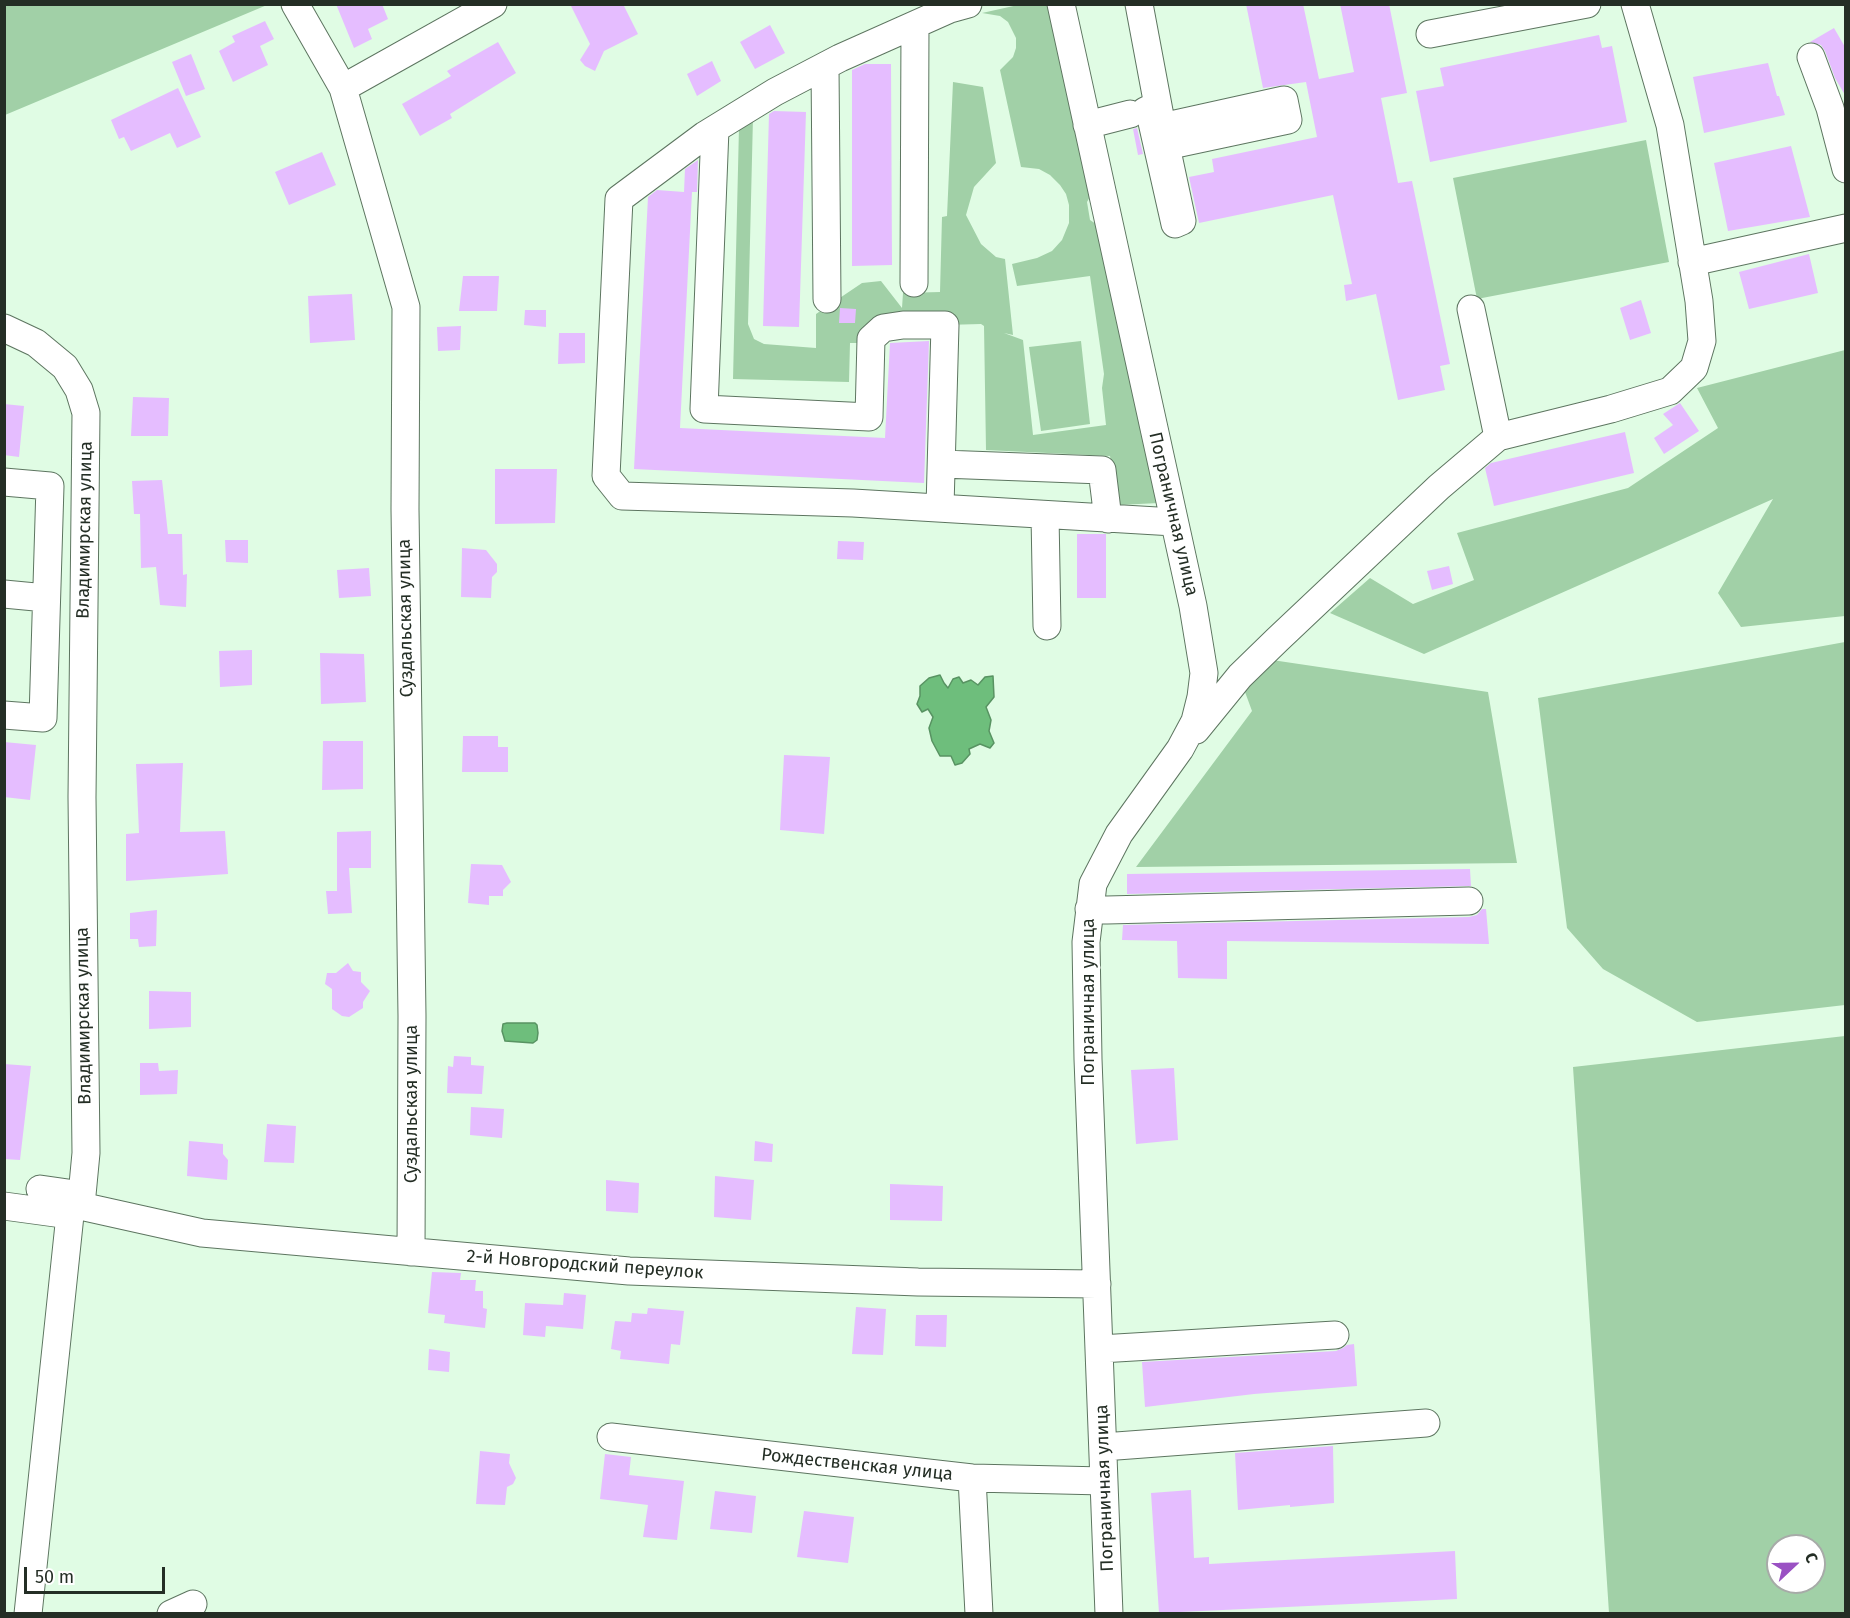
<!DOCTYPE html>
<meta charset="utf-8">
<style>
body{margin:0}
#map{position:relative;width:1850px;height:1618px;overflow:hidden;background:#e0fce4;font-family:"Fira Sans",sans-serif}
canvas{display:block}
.frame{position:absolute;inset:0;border:6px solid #242e25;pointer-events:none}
.north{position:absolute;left:1766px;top:1534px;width:60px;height:60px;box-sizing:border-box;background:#fff;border:2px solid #a7aba8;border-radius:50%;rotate:68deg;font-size:16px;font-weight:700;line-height:24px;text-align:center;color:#242e25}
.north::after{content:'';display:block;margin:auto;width:21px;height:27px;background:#9a51c3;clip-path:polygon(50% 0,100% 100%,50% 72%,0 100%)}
.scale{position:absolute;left:24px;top:1567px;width:141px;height:27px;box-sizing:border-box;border:3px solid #242e25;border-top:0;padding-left:8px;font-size:18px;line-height:21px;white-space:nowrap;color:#242e25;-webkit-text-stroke:4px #fff;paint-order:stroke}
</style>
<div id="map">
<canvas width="1850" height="1618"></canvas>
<div class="frame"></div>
<div class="north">С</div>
<div class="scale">50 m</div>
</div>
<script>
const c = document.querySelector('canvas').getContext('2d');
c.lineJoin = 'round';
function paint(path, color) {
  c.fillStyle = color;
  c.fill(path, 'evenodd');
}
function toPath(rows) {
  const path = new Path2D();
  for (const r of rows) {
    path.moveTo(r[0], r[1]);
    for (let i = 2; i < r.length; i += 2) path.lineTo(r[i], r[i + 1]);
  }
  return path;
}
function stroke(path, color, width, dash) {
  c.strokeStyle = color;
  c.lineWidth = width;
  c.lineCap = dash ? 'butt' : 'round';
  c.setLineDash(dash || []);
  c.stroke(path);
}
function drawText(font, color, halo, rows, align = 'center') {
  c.font = font + ' "Fira Sans",sans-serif';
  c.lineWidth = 5;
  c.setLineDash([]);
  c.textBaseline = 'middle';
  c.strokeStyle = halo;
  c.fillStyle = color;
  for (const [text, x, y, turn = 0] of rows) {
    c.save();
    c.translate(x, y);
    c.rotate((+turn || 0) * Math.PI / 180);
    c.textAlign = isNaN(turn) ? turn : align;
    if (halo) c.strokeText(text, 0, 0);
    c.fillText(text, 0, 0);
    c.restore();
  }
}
paint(toPath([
 [5,4,267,4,267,5,5,115],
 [1018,5,1050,5,1091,195,1087,202,1090,220,1096,224,1159,503,1118,505,1110,456,986,450,984,326,981,324,945,325,863,343,850,343,849,382,733,379,739,127,753,117,748,324,754,339,764,344,816,348,816,314,862,283,881,281,902,308,903,293,940,292,942,217,947,216,953,82,983,87,996,163,974,187,966,215,981,244,996,257,1005,259,1013,335,1004,333,1023,340,1033,435,1106,425,1102,388,1104,374,1090,276,1017,286,1012,264,1037,258,1052,251,1062,240,1069,223,1069,205,1066,194,1060,185,1050,175,1039,169,1021,167,1000,70,1013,57,1016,48,1016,38,1008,22,1000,16,982,13],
 [1646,140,1669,262,1477,299,1453,178],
 [1081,341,1090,424,1041,431,1029,347],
 [1845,350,1845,616,1741,627,1718,593,1773,499,1424,654,1330,613,1370,578,1413,604,1474,580,1457,533,1628,488,1718,428,1697,388],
 [1845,642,1845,1005,1697,1022,1603,969,1567,928,1538,698],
 [1272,660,1488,692,1517,863,1136,867,1252,711,1245,692],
 [1845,1036,1845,1613,1609,1613,1573,1067],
 [1778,1546,1814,1546,1814,1582,1778,1582]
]), '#a1d0a7');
const water = toPath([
 [940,675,944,683,948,688,953,679,959,677,963,683,971,680,978,685,985,677,993,676,994,697,986,707,991,720,989,731,994,743,990,748,980,744,969,749,970,754,962,763,955,765,951,756,940,756,932,741,929,728,933,717,928,709,922,712,917,704,920,696,920,686,929,678,940,675],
 [507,1023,535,1023,537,1025,538,1033,537,1040,533,1043,505,1041,502,1031,503,1024,507,1023]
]);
paint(water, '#6ebe7c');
stroke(water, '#589362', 1.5);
paint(toPath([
 [336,4,382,4,388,19,368,29,372,39,354,48],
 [570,4,623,4,638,34,604,51,595,71,585,66,580,60,590,44],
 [1246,4,1303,4,1319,79,1354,72,1340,4,1389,4,1407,93,1381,98,1398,183,1412,181,1450,364,1440,366,1445,390,1398,400,1376,294,1346,301,1344,285,1352,284,1333,195,1199,223,1189,177,1214,172,1212,159,1317,137,1306,82,1263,88],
 [265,21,274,39,260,46,268,65,233,82,219,51,235,42,232,36],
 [770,25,785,53,755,69,740,42],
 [1834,28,1845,47,1845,95,1835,78,1825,51,1821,45,1810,42],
 [1599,35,1602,48,1612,46,1627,122,1430,162,1416,91,1444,86,1440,68],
 [498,42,516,73,450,114,452,118,420,136,402,104,451,76,447,71],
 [191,54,205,89,186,96,172,62],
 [712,61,721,81,697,96,687,74],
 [1768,63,1777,96,1779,96,1785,115,1704,133,1693,77],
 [865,64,891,64,892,265,852,266,852,70],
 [178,88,201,137,177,148,170,133,131,151,124,137,119,139,111,120],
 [774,111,806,112,799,327,763,326,769,114],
 [1137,128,1143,154,1138,155,1133,129],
 [1791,146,1810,217,1728,231,1714,163],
 [322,152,336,185,289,205,275,172],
 [698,160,697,192,690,192,692,192,680,428,885,438,890,343,929,341,924,483,634,469,648,197,657,190,684,192,685,169],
 [1809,254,1818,293,1749,309,1739,272],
 [463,276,499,276,497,311,459,311],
 [352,294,355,340,310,343,308,296],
 [1641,300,1651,333,1630,340,1620,308],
 [840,308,856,309,855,323,839,323],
 [525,310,546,310,546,327,524,325],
 [461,326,460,350,438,351,437,327],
 [559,333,585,333,585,363,558,364],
 [133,397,169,398,168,436,131,436],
 [1680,403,1699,431,1664,454,1654,438,1673,425,1663,414],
 [4,404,24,406,19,457,4,455],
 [1625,432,1634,473,1494,506,1485,468,1491,463],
 [495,469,557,469,555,523,495,524],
 [162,480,168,534,182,534,183,575,187,574,186,607,160,605,156,567,141,568,140,514,134,514,132,481],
 [1077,534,1106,534,1106,598,1077,598],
 [225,540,248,540,248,563,226,562],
 [838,541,864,542,863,560,837,559],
 [462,548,486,550,497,564,497,572,492,577,491,598,461,597],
 [1449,566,1453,584,1432,590,1427,571],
 [369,568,371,596,339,598,337,570],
 [252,650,252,685,220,687,219,651],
 [320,653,364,654,366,702,321,704],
 [463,736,498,736,498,747,508,747,508,772,462,772],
 [323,741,363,741,363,789,322,790],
 [4,742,36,745,30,800,4,797],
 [784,755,830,757,824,834,780,830],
 [183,763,180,832,225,831,228,874,126,881,126,834,139,833,136,764],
 [371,831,371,868,349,868,352,913,328,914,326,891,337,891,337,832],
 [471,864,502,865,511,882,503,890,503,896,489,896,489,905,468,903],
 [1470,869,1471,886,1127,894,1127,874],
 [1482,909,1486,909,1489,944,1227,941,1227,979,1178,978,1177,941,1122,940,1123,925,1469,917,1477,915],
 [157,910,156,946,139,947,138,939,130,939,130,913],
 [348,963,353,971,361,972,361,982,370,991,363,1002,363,1008,349,1017,342,1016,332,1009,332,989,325,984,327,973,336,973],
 [149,991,191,992,191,1027,149,1029],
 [454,1056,471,1057,471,1065,484,1066,482,1094,447,1093,448,1066,453,1067],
 [140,1063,158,1063,159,1071,178,1070,177,1094,140,1095],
 [4,1064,31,1066,20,1160,4,1159],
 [1174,1068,1178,1140,1136,1144,1131,1070],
 [471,1107,504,1109,502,1138,470,1135],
 [267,1124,296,1126,294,1163,264,1162],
 [189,1141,223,1144,223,1154,228,1160,227,1180,187,1176],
 [755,1141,773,1144,772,1162,754,1161],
 [715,1176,754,1180,751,1220,714,1217],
 [606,1180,639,1183,638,1213,606,1211],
 [890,1184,943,1186,942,1221,890,1220],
 [432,1272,461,1273,460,1280,476,1280,475,1291,483,1291,483,1308,487,1309,485,1328,444,1323,445,1315,428,1313],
 [564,1293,586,1295,583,1329,546,1326,545,1337,523,1335,525,1303,563,1305],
 [856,1307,886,1309,883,1355,852,1354],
 [648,1308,684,1311,680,1345,671,1344,669,1364,620,1359,621,1351,611,1349,615,1321,631,1322,632,1313,647,1314],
 [916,1315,947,1315,946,1347,915,1346],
 [1354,1344,1357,1386,1254,1394,1145,1407,1142,1362,1336,1351,1343,1348,1347,1345],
 [429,1349,450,1352,449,1372,428,1370],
 [1333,1446,1334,1503,1290,1507,1290,1505,1238,1510,1235,1453],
 [480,1451,510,1454,509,1463,516,1478,513,1484,507,1487,505,1505,476,1504],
 [605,1454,631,1457,629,1475,684,1481,677,1540,643,1537,648,1505,600,1499],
 [1191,1490,1194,1558,1209,1557,1209,1564,1455,1551,1457,1599,1159,1613,1151,1493],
 [715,1491,756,1496,752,1533,710,1529],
 [804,1511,854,1517,848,1563,797,1557]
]), '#e5bdff');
const minor = toPath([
 [295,4,343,88,406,307,405,509,412,1016,411,1252],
 [968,4,950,9,840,58,775,92,705,135,619,199,606,476,622,496,853,503,1174,522],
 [1061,4,1193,606,1204,673,1201,697,1195,721,1180,749,1119,834,1093,884,1086,942,1088,1059,1109,1614],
 [1139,4,1162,127,1284,100,1288,120,1166,146,1182,221,1175,224,1149,109,1145,111],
 [1430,34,1587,4],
 [1811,57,1830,108,1846,169],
 [825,66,827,299],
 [343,88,493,4],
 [1087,125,1130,114],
 [715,129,704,409,869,417,871,339,883,328,903,325,945,325,940,507],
 [1692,262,1846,228],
 [914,283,915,25],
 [1471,309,1498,437],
 [4,328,36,343,65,367,79,390,86,413,82,797,86,1153,82,1195,70,1215,28,1614],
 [942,464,1102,470,1108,519],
 [4,482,50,486,43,718,4,715],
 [1045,515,1047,626],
 [4,594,46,598],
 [1196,730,1240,676,1277,640,1439,487,1498,437,1611,409,1670,391,1694,368,1702,341,1699,301,1670,125,1635,4],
 [1089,909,1107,910,1469,901],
 [40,1189,82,1195],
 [76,1205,202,1233,629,1271,918,1282,1097,1284],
 [4,1206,70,1215],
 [1100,1349,1335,1335],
 [611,1437,972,1478,1104,1481],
 [1103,1447,1426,1423],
 [972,1478,979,1614],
 [171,1614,193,1604]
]);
stroke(minor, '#5d7560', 29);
stroke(minor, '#fff', 27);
drawText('18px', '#242e25', '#fff', [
 ["Пограничная улица",1173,514,77],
 ["Владимирская улица",85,530,-89],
 ["Суздальская улица",406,618,-91],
 ["Пограничная улица",1089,1002,-90],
 ["Владимирская улица",84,1016,-91],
 ["Суздальская улица",412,1104,-90],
 ["2-й Новгородский переулок",585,1265,4],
 ["Рождественская улица",857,1465,6],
 ["Пограничная улица",1105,1488,-92]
]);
</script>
